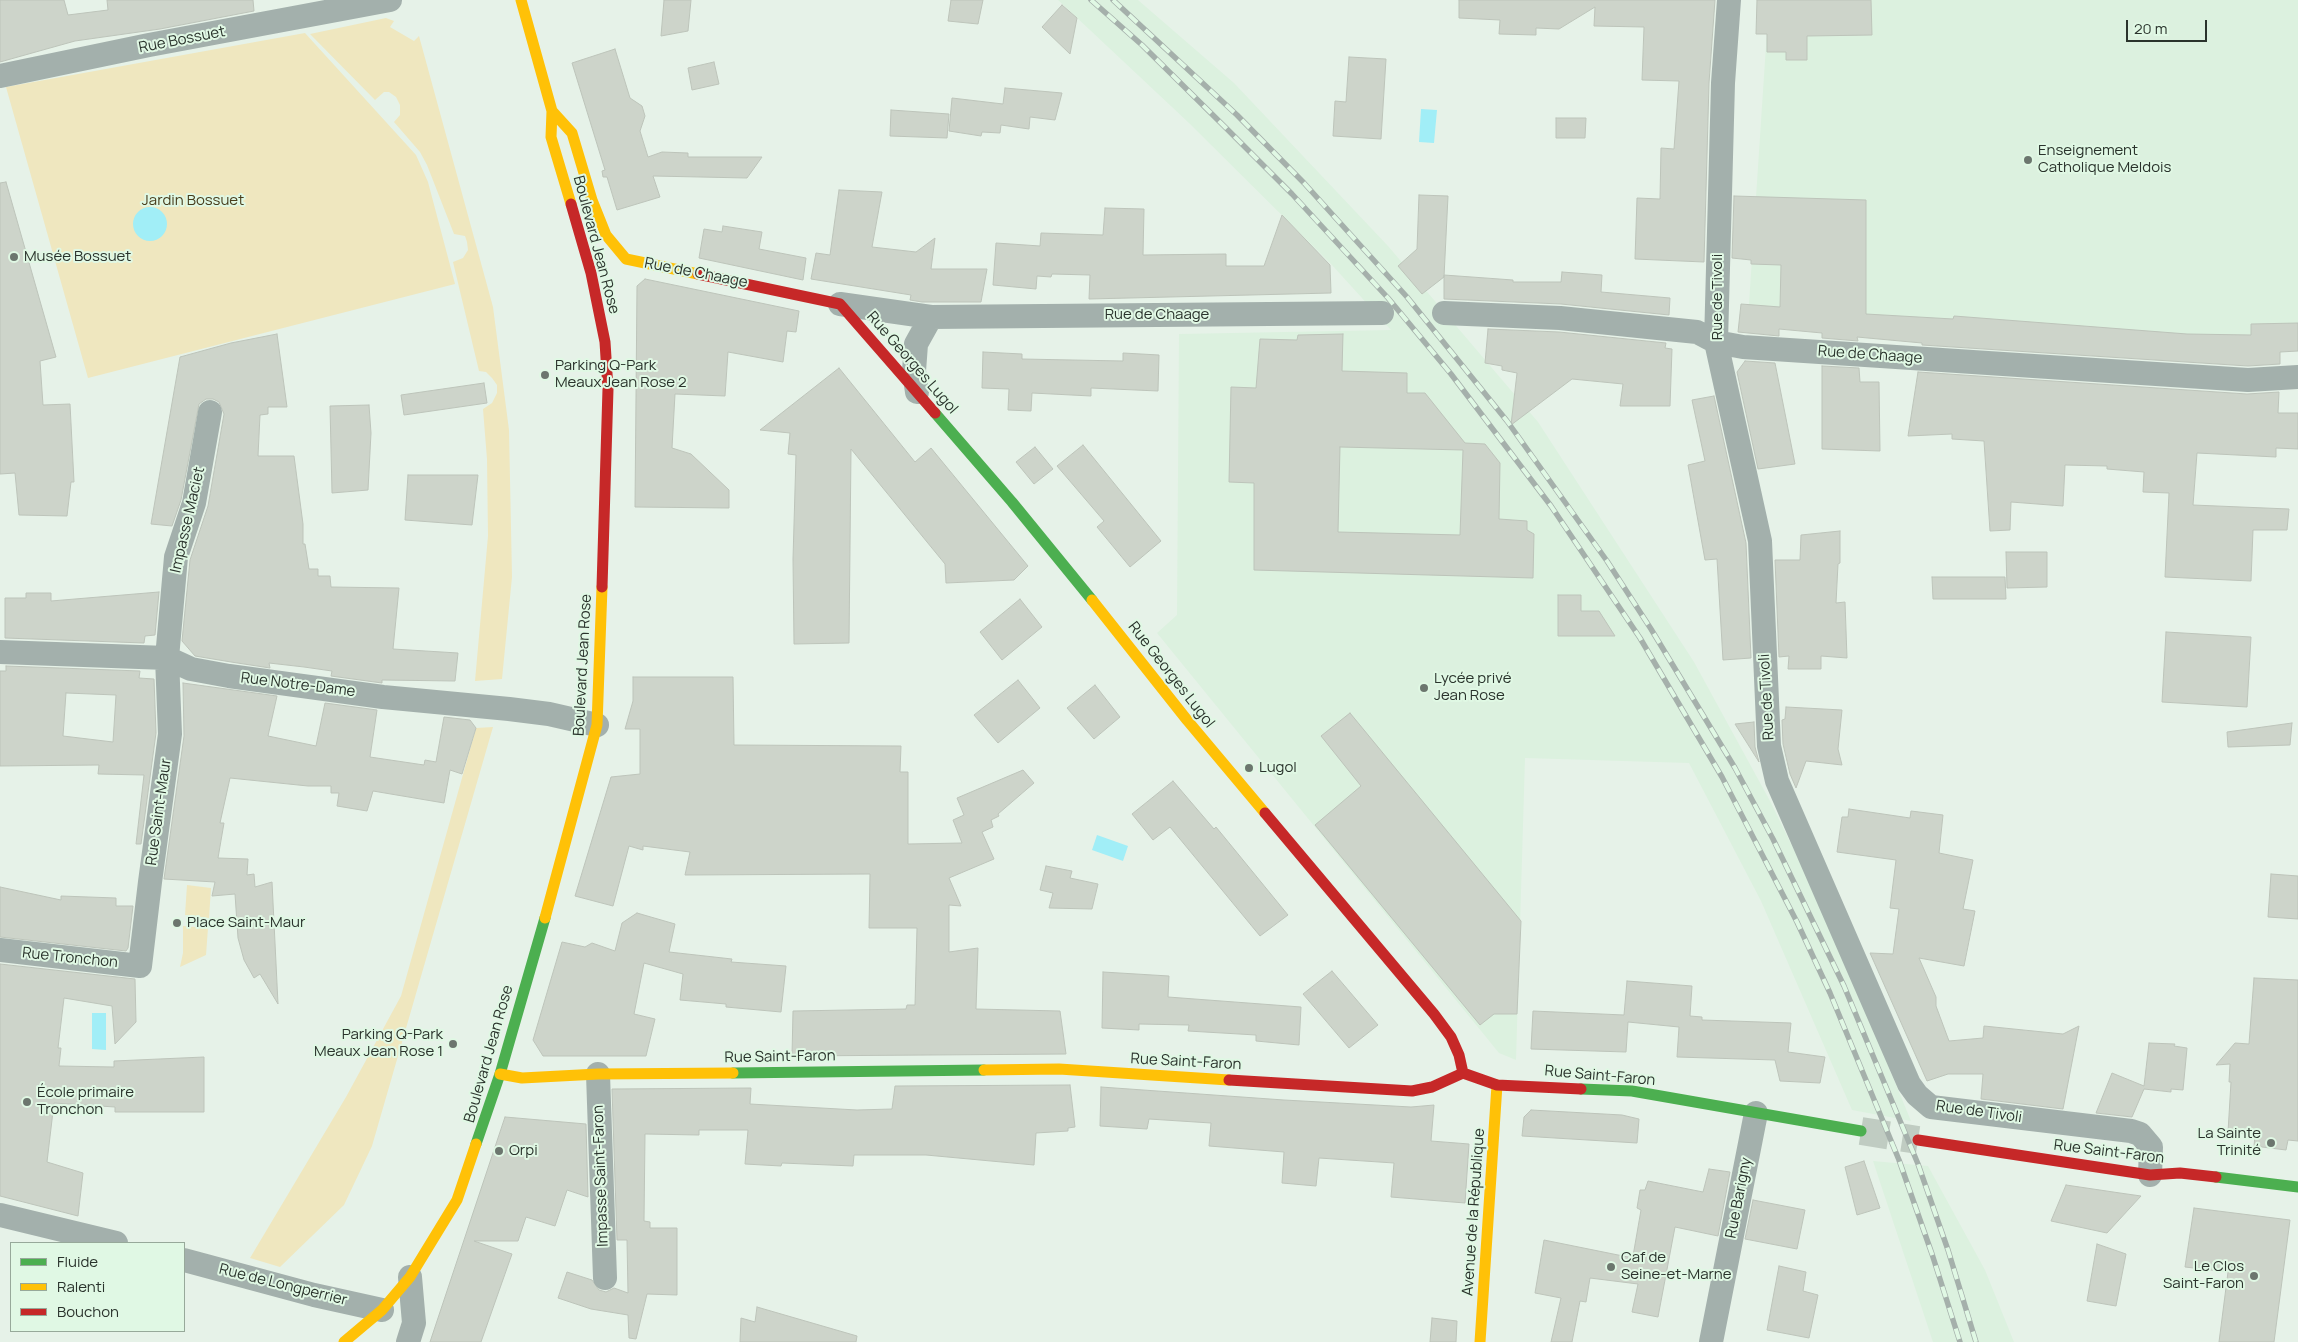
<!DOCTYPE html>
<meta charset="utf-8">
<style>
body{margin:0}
#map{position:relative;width:2298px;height:1342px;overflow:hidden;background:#e6f2e8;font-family:Manrope,sans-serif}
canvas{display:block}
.legend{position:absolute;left:10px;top:1242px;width:175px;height:90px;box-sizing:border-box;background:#e0f8e4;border:1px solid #97a99a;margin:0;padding:6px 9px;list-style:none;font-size:15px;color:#2a332c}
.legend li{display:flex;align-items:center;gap:10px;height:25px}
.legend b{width:25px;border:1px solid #97a99a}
.scale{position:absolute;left:2126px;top:20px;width:81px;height:22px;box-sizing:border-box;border:2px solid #2a332c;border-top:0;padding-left:6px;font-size:15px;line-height:18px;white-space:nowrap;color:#2a332c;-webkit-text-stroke:4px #e0f8e4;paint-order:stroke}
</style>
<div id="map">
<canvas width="2298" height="1342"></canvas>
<ul class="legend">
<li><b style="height:6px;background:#4caf50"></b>Fluide</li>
<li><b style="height:6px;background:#ffc107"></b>Ralenti</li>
<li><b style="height:6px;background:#c62828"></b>Bouchon</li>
</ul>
<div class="scale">20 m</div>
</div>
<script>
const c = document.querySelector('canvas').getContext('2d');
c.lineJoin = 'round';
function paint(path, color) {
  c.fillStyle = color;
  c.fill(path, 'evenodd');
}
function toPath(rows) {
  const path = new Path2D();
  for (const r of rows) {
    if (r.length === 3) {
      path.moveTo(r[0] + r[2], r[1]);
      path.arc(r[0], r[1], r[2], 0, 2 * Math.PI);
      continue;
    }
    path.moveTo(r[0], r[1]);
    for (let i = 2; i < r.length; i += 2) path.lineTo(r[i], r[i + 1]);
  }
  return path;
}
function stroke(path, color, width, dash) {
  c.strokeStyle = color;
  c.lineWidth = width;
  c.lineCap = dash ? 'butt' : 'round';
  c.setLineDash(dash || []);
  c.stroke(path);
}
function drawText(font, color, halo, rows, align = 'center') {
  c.font = font + ' Manrope,sans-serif';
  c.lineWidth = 4;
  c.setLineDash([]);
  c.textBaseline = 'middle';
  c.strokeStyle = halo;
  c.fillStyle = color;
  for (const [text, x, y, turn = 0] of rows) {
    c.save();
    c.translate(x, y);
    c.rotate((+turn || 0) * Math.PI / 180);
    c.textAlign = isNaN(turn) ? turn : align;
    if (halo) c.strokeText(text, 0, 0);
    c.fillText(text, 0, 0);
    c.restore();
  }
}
paint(toPath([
 [1058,0,1138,0,1234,83,1388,246,1538,422,1694,662,1770,801,1825,913,1911,1121,1852,1110,1761,901,1689,763,1525,758,1516,1060,1499,1053,1157,633,1177,615,1179,334,1391,330,1332,265,1189,123],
 [1769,0,2298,0,2298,349,1748,319],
 [1873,1161,1928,1166,1985,1270,2014,1342,1933,1342]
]), '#dcf1df');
paint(toPath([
 [386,18,394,21,390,27,414,41,419,36,493,307,509,430,512,577,502,679,475,681,488,536,487,459,483,409,492,403,497,393,497,385,492,378,486,372,479,371,453,262,463,258,468,250,467,242,465,236,454,234,427,165,420,152,394,122,400,115,400,105,396,97,389,92,384,92,375,100,310,34],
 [305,33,416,155,428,182,455,284,88,378,6,87],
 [493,727,372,1146,344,1205,280,1267,250,1258,346,1097,401,996,476,728],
 [187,885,211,888,209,918,185,915],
 [183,926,208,928,206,955,180,967,183,953]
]), '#efe7bf');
paint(toPath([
 [1421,109,1437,110,1434,143,1419,142],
 [150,224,17],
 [1097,835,1128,846,1123,861,1092,850],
 [92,1013,106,1013,106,1050,92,1049]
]), '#a1eef7');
const building = toPath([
 [0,0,64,0,68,15,108,10,107,0,253,0,254,11,160,29,75,41,0,62,0,0],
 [664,0,691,0,688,31,661,36,664,0],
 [951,0,983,0,978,24,948,21,951,0],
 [1459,0,1715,0,1709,83,1704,262,1635,259,1637,198,1660,199,1661,148,1674,149,1679,81,1642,80,1644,27,1594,26,1595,7,1559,29,1536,28,1536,35,1499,34,1500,20,1459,18,1459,0],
 [1757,0,1871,0,1872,35,1807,36,1807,60,1786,60,1786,52,1767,52,1767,34,1756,34,1757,0],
 [1062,5,1077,18,1070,54,1042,27,1062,5],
 [615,49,630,98,642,106,645,116,640,131,648,157,662,152,688,153,688,157,762,157,747,178,653,176,660,197,617,210,607,177,603,177,602,171,605,170,572,63,615,49],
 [1349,57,1386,59,1381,139,1333,136,1335,101,1346,102,1349,57],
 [714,62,719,84,692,90,688,68,714,62],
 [1005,88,1062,93,1055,120,1030,117,1029,129,1001,125,1000,133,982,132,981,136,949,131,952,98,1003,104,1005,88],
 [891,110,949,114,947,138,890,136,891,110],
 [1556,118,1586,118,1585,138,1556,138,1556,118],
 [6,182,56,357,40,361,43,405,70,404,74,482,71,482,67,516,19,515,15,473,0,474,0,183,6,182],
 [839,190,882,192,872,247,916,252,935,238,931,269,987,269,981,302,922,302,910,300,911,295,811,279,816,253,830,255,839,190],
 [1419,195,1448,196,1444,277,1422,294,1398,266,1417,249,1419,195],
 [1734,196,1866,200,1866,314,1953,319,1954,316,2187,334,2251,335,2251,324,2298,323,2298,351,2280,352,2280,364,2248,366,1922,345,1922,343,1857,337,1858,341,1822,338,1822,333,1779,329,1779,336,1738,332,1741,304,1780,307,1781,265,1751,264,1751,260,1732,258,1734,196],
 [1105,208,1144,209,1143,255,1226,254,1226,266,1264,266,1282,215,1330,265,1331,293,1089,299,1090,275,1052,274,1051,277,1037,276,1036,289,993,285,996,243,1040,246,1041,233,1103,235,1105,208],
 [723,226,762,232,759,249,806,258,803,280,699,258,704,229,722,232,723,226],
 [1562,272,1602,275,1601,292,1670,298,1669,315,1561,304,1444,299,1444,275,1513,280,1513,282,1561,282,1562,272],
 [645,279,799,311,796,332,787,331,783,362,728,352,725,396,675,394,672,448,691,454,729,490,729,508,635,507,637,286,645,279],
 [1488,329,1559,332,1666,343,1665,348,1672,349,1670,406,1620,406,1623,384,1572,379,1511,425,1517,373,1502,370,1502,366,1485,363,1488,329],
 [277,334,287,407,268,407,268,414,260,415,258,456,294,456,303,524,303,544,305,544,309,569,318,569,318,576,330,576,331,587,399,588,393,649,458,653,455,681,382,680,382,683,331,676,332,671,304,667,269,663,270,668,231,662,195,656,182,641,190,560,208,506,224,414,219,402,213,399,206,399,199,404,181,500,172,526,151,524,180,357,231,343,277,334],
 [1343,334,1342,371,1407,373,1407,393,1425,393,1465,443,1485,444,1500,463,1499,519,1527,521,1527,530,1534,534,1533,578,1254,570,1254,483,1229,482,1231,387,1256,388,1260,339,1297,340,1298,335,1343,334],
 [1340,447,1463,450,1460,535,1338,532,1340,447],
 [983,352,1022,354,1022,359,1123,361,1123,353,1159,355,1158,391,1091,388,1091,396,1032,393,1031,411,1008,410,1009,389,982,388,983,352],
 [1745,361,1775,363,1795,464,1758,469,1737,372,1745,361],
 [1822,366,1859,368,1860,382,1879,382,1880,451,1822,449,1822,366],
 [839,368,915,462,931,448,1028,566,1014,580,946,583,945,564,851,449,849,643,794,644,793,559,796,455,788,454,790,433,760,430,839,368],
 [1918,372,2247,394,2279,392,2278,413,2298,413,2298,449,2276,448,2276,457,2197,453,2193,505,2289,509,2287,530,2253,530,2251,581,2165,577,2169,493,2143,492,2144,472,2107,469,2107,466,2065,465,2063,506,2011,502,2010,530,1990,531,1984,441,1952,439,1952,434,1908,436,1918,372],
 [484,383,487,403,404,415,401,395,484,383],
 [1714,396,1746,543,1751,658,1723,660,1717,559,1705,560,1688,465,1705,461,1692,400,1714,396],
 [369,405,371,433,368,490,332,493,330,406,369,405],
 [1083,445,1161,541,1130,567,1097,527,1104,521,1057,466,1083,445],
 [1035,447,1053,469,1034,484,1016,462,1035,447],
 [408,475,478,475,472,525,405,520,408,475],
 [1840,531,1840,563,1838,564,1836,603,1845,602,1847,658,1821,656,1821,669,1788,669,1789,656,1779,657,1775,560,1800,560,1801,535,1840,531],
 [2006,552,2047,552,2047,587,2007,588,2006,552],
 [1932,577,2005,577,2006,599,1933,599,1932,577],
 [159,592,155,635,145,636,144,643,5,638,5,598,26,598,26,593,51,593,51,601,159,592],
 [1558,595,1581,595,1581,611,1599,611,1615,636,1558,636,1558,595],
 [1020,599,1042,627,1002,660,980,632,1020,599],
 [2166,632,2251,637,2247,707,2162,702,2166,632],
 [6,666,140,671,139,678,154,679,156,733,141,844,136,844,144,775,98,774,99,765,0,766,0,671,6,671,6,666],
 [66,693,116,695,113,742,63,736,66,693],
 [633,677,733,677,734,745,901,746,900,772,908,772,908,844,962,843,953,820,964,815,957,798,1023,770,1034,783,998,814,999,816,991,820,993,827,982,832,994,859,949,878,961,906,949,905,949,952,978,948,976,1009,1060,1011,1066,1054,792,1056,793,1011,906,1009,907,1005,915,1005,917,928,869,928,870,874,685,875,690,852,643,846,643,850,629,846,613,906,575,896,611,777,640,774,640,729,625,729,633,701,633,677],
 [1018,680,1040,708,998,743,974,715,1018,680],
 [183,683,277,696,268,736,316,746,325,703,377,710,370,757,424,765,425,760,436,762,444,717,470,720,476,728,462,774,450,770,444,803,373,791,367,811,337,806,339,793,331,793,331,786,308,786,230,778,220,823,224,823,218,858,248,859,247,875,254,874,255,887,272,882,278,1004,260,974,254,978,244,960,238,938,235,894,212,896,215,882,164,879,184,736,183,683],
 [1095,685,1120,717,1094,739,1067,708,1095,685],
 [1786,707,1842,710,1838,749,1842,765,1806,761,1796,788,1790,774,1783,744,1782,720,1785,719,1786,707],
 [1350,713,1521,921,1517,1014,1494,1014,1480,1025,1315,825,1361,786,1321,736,1350,713],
 [1754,722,1755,747,1759,762,1735,724,1754,722],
 [2292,723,2290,745,2228,747,2227,732,2292,723],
 [1173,781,1214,829,1216,827,1288,915,1260,936,1170,827,1153,840,1132,814,1173,781],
 [1849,809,1910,818,1911,811,1943,815,1939,853,1973,860,1963,909,1975,911,1964,966,1919,958,1936,997,1936,1006,1949,1041,1983,1038,1984,1026,2063,1034,2079,1026,2063,1109,1981,1099,1983,1074,1948,1074,1927,1081,1870,953,1893,954,1899,909,1890,908,1896,860,1837,852,1842,817,1848,817,1849,809],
 [1046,866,1072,871,1070,878,1098,884,1092,909,1049,908,1053,893,1040,890,1046,866],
 [2271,874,2298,876,2298,919,2268,917,2271,874],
 [0,887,61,900,61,896,116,898,116,906,133,906,128,948,126,951,0,937,0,887],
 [637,913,675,924,669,952,732,959,731,962,786,966,781,1012,726,1007,726,1004,680,1000,683,974,644,963,634,1014,655,1019,646,1056,543,1056,533,1040,562,942,585,947,592,943,615,951,622,923,637,913],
 [0,964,135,979,136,1022,115,1044,112,1006,64,998,58,1048,61,1048,59,1066,114,1067,114,1061,204,1057,204,1112,115,1112,115,1107,54,1103,47,1162,83,1173,78,1216,0,1196,0,964],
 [1332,971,1378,1025,1349,1048,1303,994,1332,971],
 [1103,972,1169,976,1168,997,1301,1007,1299,1045,1256,1041,1256,1035,1188,1031,1189,1025,1139,1024,1139,1030,1102,1028,1103,972],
 [2254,978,2298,980,2298,1141,2288,1140,2286,1150,2254,1146,2255,1135,2228,1132,2231,1082,2229,1082,2230,1064,2216,1065,2235,1043,2249,1044,2254,978],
 [1627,981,1692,986,1690,1016,1702,1017,1702,1020,1791,1023,1788,1052,1825,1057,1820,1083,1780,1081,1775,1060,1677,1057,1679,1027,1628,1022,1626,1052,1531,1049,1533,1011,1624,1015,1627,981],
 [2149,1043,2175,1044,2174,1046,2187,1048,2183,1090,2171,1089,2171,1092,2144,1089,2132,1117,2096,1113,2112,1073,2144,1086,2149,1043],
 [1070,1085,1075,1127,1068,1128,1068,1131,1036,1133,1034,1165,926,1155,854,1155,853,1166,782,1163,781,1166,745,1164,748,1130,699,1130,699,1135,645,1134,644,1221,650,1222,650,1228,677,1228,677,1295,647,1294,636,1339,629,1338,628,1315,591,1309,558,1298,567,1272,592,1280,599,1290,606,1292,614,1288,628,1293,627,1240,617,1240,612,1089,751,1088,750,1104,857,1110,892,1109,895,1086,1070,1085],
 [1101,1087,1284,1100,1411,1107,1434,1105,1431,1141,1469,1144,1465,1203,1391,1197,1394,1163,1319,1158,1316,1186,1282,1183,1284,1152,1209,1146,1211,1123,1149,1119,1147,1129,1100,1126,1101,1087],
 [1531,1110,1622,1115,1639,1119,1637,1143,1522,1136,1524,1117,1531,1110],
 [505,1117,586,1124,588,1197,567,1190,555,1226,526,1217,518,1241,474,1241,512,1254,481,1342,430,1342,505,1117],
 [1864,1161,1880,1208,1857,1215,1845,1167,1864,1161],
 [1709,1169,1730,1172,1718,1236,1675,1227,1658,1317,1632,1312,1638,1284,1590,1278,1586,1302,1580,1301,1572,1342,1551,1342,1561,1298,1535,1293,1544,1240,1628,1257,1629,1255,1633,1256,1641,1210,1637,1208,1640,1190,1645,1190,1648,1181,1703,1192,1709,1169],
 [2066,1185,2120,1193,2141,1196,2107,1233,2051,1221,2066,1185],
 [1753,1200,1805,1210,1797,1249,1745,1239,1753,1200],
 [2194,1208,2290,1220,2274,1342,2219,1342,2228,1272,2185,1267,2194,1208],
 [2097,1244,2126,1254,2116,1306,2087,1301,2097,1244],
 [1779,1266,1806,1272,1803,1291,1818,1295,1809,1338,1767,1330,1779,1266],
 [757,1307,857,1336,856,1342,740,1342,741,1318,755,1322,757,1307],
 [1432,1318,1457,1321,1456,1342,1430,1342,1432,1318]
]);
paint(building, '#cdd4ca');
stroke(building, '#bdc4ba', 1);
stroke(toPath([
 [1861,1131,1918,1140]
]), '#c0ccc2', 28, [28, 14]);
stroke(toPath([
 [1729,0,1723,83,1716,342,1760,541,1769,746,1777,781,1909,1084,1917,1095,1931,1107,2131,1131,2140,1134,2151,1147,2150,1175],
 [0,76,149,45,390,0],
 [840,304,931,317,1382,313],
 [1444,313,1560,318,1697,332,1716,342,1743,347,2248,380,2298,377],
 [917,392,914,371,916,344,931,317],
 [0,652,167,658,191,669,229,676,383,697,509,709,549,714,597,725],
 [0,950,140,966,150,882,170,734,167,658,176,557,194,503,210,412],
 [598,1074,605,1278],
 [0,1215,116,1243],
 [184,1260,314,1295,382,1310],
 [408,1342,414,1323,410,1277],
 [1711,1342,1756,1113]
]), '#a3b0ac', 24);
stroke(toPath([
 [935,413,1012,502,1092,600],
 [733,1073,984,1070],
 [1581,1089,1632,1091,1861,1131],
 [476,1144,500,1074,545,918],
 [2216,1177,2298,1187]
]), '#4caf50', 11);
stroke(toPath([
 [521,0,552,111,551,137,571,204],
 [552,111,572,133,592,200,606,235,626,259,698,274],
 [1092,600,1187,720,1265,813],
 [545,918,597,725,602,587],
 [984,1070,1059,1069,1229,1080],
 [500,1074,522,1078,598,1074,733,1073],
 [344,1342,382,1310,410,1277,457,1200,476,1144],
 [1480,1342,1497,1085]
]), '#ffc107', 11);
stroke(toPath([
 [571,204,591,273,605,342,608,389,602,587],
 [698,274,840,304,935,413],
 [1265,813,1434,1014,1451,1037,1459,1055,1463,1073],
 [1229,1080,1412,1091,1432,1087,1463,1073,1497,1085,1581,1089],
 [1918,1140,2150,1175,2180,1173,2216,1177]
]), '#c62828', 11);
const rail = toPath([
 [1091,0,1142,45,1225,127,1292,194,1388,298,1451,374,1551,506,1640,638,1722,777,1797,922,1830,993,1899,1160,1932,1254,1960,1342],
 [1113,0,1237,115,1304,183,1407,297,1507,421,1607,561,1651,629,1735,768,1773,839,1844,986,1918,1164,1948,1250,1976,1342]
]);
stroke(rail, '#a5b0ab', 5.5);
stroke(rail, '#e0f8e4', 4, [11]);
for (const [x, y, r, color] of [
 [2028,160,5,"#6c766e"],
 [14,257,5,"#6c766e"],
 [545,375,5,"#6c766e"],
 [1424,688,5,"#6c766e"],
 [1249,768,5,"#6c766e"],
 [177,923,5,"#6c766e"],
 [453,1044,5,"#6c766e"],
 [27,1102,5,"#6c766e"],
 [2271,1143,5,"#6c766e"],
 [499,1151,5,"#6c766e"],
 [1611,1267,5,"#6c766e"],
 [2254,1276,5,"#6c766e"]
]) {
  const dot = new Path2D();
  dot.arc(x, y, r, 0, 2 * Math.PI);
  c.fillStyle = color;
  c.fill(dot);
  stroke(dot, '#e0f8e4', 2);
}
drawText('15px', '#2a332c', '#e0f8e4', [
 ["Rue Bossuet",182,40,-11],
 ["Boulevard Jean Rose",596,245,75],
 ["Rue de Chaage",696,273,11],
 ["Rue de Tivoli",1718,297,-90],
 ["Rue de Chaage",1157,315],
 ["Rue de Chaage",1870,355,4],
 ["Rue Georges Lugol",912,363,49],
 ["Impasse Maciet",188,520,-77],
 ["Boulevard Jean Rose",583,665,-87],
 ["Rue Georges Lugol",1171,675,52],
 ["Rue Notre-Dame",298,685,7],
 ["Rue de Tivoli",1767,697,-93],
 ["Rue Saint-Maur",159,812,-82],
 ["Rue Tronchon",70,958,6],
 ["Boulevard Jean Rose",489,1054,-74],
 ["Rue Saint-Faron",780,1057,-1],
 ["Rue Saint-Faron",1186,1062,3],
 ["Rue Saint-Faron",1600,1076,5],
 ["Rue de Tivoli",1979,1112,8],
 ["Rue Saint-Faron",2109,1152,7],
 ["Impasse Saint-Faron",601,1176,-92],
 ["Rue Barigny",1739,1198,-79],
 ["Avenue de la République",1474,1212,-86],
 ["Rue de Longperrier",283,1285,14]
]);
drawText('15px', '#2a332c', '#e0f8e4', [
 ["Enseignement",2038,151],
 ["Catholique Meldois",2038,168],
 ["Musée Bossuet",24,257],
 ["Parking Q-Park",555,366],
 ["Meaux Jean Rose 2",555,383],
 ["Lycée privé",1434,679],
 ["Jean Rose",1434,696],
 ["Lugol",1259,768],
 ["Place Saint-Maur",187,923],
 ["Parking Q-Park",443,1035,"right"],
 ["Meaux Jean Rose 1",443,1052,"right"],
 ["École primaire",37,1093],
 ["Tronchon",37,1110],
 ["La Sainte",2261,1134,"right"],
 ["Trinité",2261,1151,"right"],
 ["Orpi",509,1151],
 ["Caf de",1621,1258],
 ["Seine-et-Marne",1621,1275],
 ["Le Clos",2244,1267,"right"],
 ["Saint-Faron",2244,1284,"right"]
], 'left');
drawText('15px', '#483d1c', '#e0f8e4', [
 ["Jardin Bossuet",193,201]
]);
</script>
